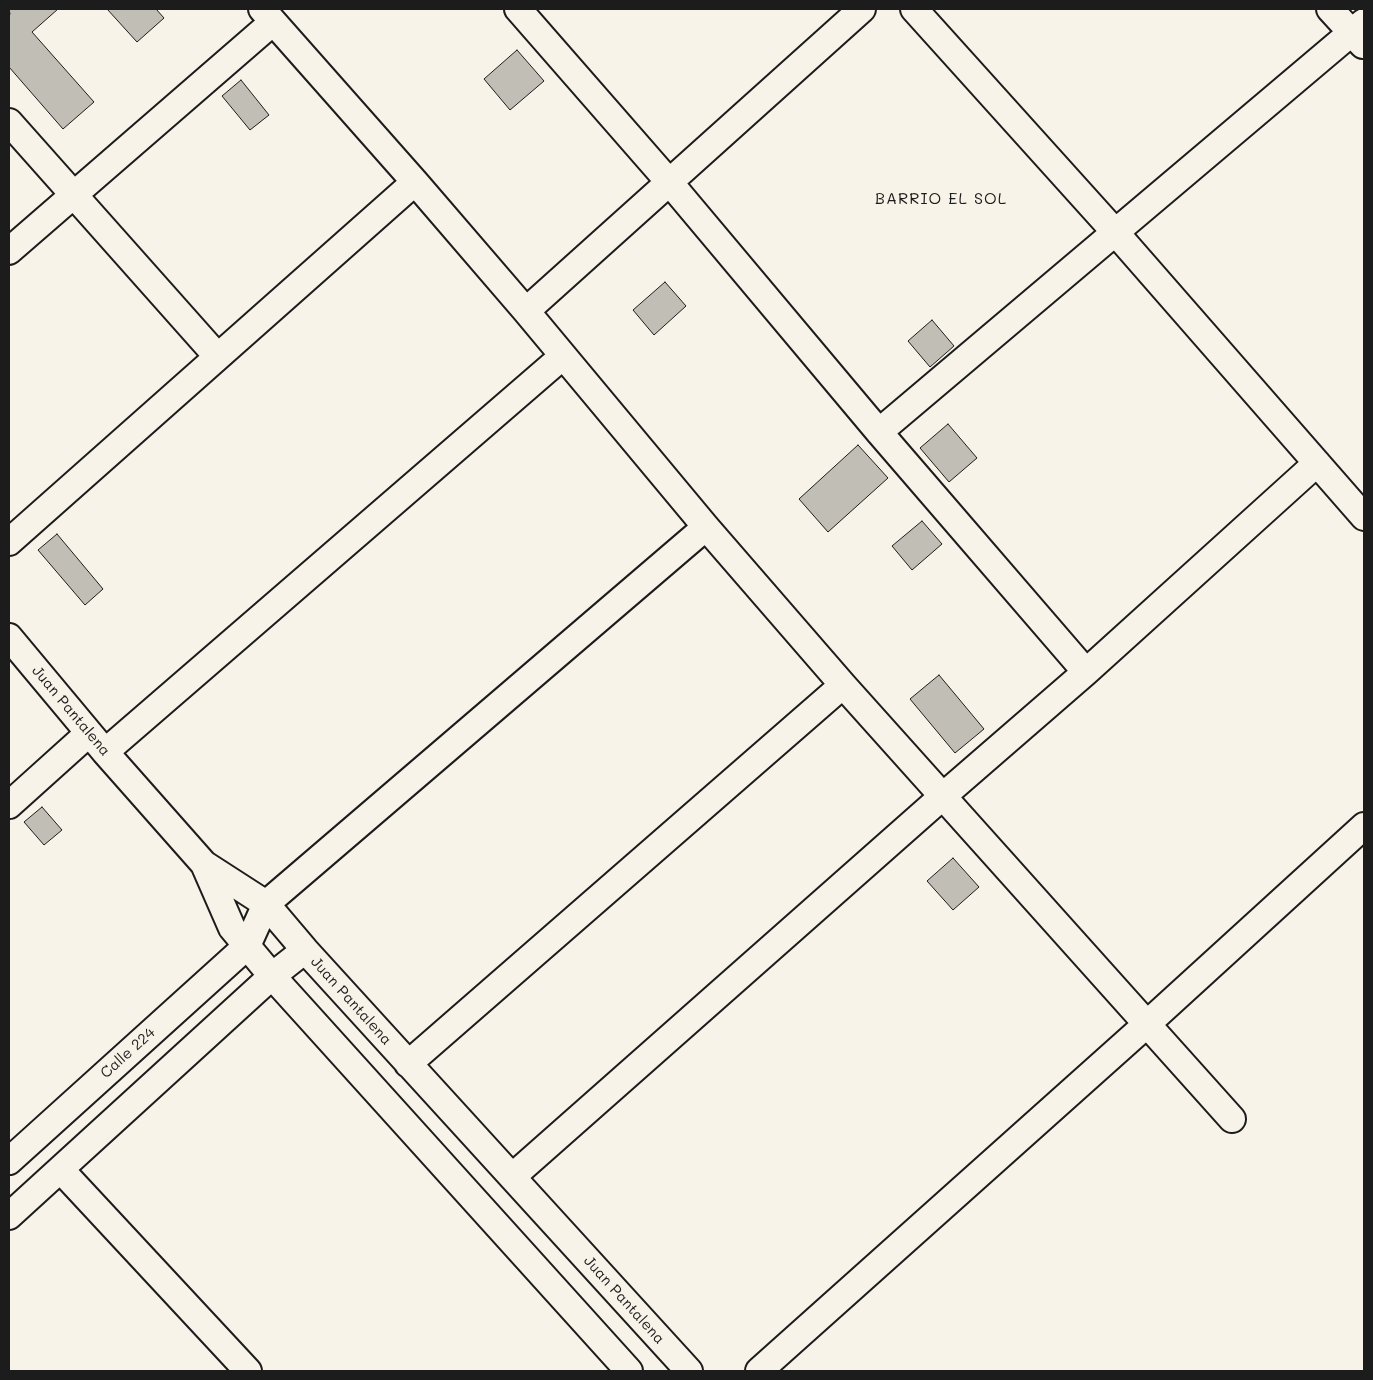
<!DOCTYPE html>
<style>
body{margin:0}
#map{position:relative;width:1373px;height:1380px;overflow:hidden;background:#f7f3e8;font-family:Mali,sans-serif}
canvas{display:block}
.frame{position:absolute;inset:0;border:10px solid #1c1c1c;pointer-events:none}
</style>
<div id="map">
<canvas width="1373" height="1380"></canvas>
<div class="frame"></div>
</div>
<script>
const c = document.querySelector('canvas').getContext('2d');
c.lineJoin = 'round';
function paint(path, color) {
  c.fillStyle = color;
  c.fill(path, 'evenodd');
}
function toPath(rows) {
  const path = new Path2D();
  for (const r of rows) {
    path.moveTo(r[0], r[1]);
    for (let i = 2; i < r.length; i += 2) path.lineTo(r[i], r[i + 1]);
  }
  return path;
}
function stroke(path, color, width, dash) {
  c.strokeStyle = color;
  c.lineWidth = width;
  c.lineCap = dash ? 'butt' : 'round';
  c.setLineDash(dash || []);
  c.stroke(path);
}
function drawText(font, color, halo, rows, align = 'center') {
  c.font = font + ' Mali,sans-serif';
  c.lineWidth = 5;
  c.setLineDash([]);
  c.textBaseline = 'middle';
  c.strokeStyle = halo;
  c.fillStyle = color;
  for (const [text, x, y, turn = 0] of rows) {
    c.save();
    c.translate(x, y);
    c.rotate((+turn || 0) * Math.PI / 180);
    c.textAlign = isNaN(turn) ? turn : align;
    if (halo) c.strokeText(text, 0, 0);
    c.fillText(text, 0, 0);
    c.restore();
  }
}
const building = toPath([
 [9,9,58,9,32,32,94,102,63,129,9,67,9,16,10,14,9,9],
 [107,9,156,9,164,18,137,42,107,9],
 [517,50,544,81,510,110,484,79,517,50],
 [241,80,269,115,250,130,222,96,241,80],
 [665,282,686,306,654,335,633,310,665,282],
 [932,320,954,346,930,367,908,341,932,320],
 [948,424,977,458,949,482,920,448,948,424],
 [858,445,888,478,828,532,799,499,858,445],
 [922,521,942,544,912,570,892,546,922,521],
 [57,534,103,589,85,605,38,550,57,534],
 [939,675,984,729,955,753,910,699,939,675],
 [42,807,62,830,44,845,24,822,42,807],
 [953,858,979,887,953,910,927,881,953,858]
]);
paint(building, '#c0beb5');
stroke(building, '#1c1c1c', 1);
const street = toPath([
 [262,9,415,182,526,311,706,527,843,685,1232,1119],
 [518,9,670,183,879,432,1086,672],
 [914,9,1115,232,1364,517],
 [1330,9,1363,45],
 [9,122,217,356],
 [9,251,273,22],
 [526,311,862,9],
 [879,432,1364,22],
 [9,542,415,182],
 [9,637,105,752,204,864,266,904,305,950,689,1371],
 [105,752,563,356],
 [9,805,89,733],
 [204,864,232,928,272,976,629,1371],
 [408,1064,843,685],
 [9,1161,247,946,266,904,706,527],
 [61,1170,248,1371],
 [512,1177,943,796,1086,672,1317,463],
 [9,1216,272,976,305,950],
 [759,1371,1147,1024,1364,826]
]);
stroke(street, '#1c1c1c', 30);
stroke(street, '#f7f3e8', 26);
drawText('15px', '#1c1c1c', '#f7f3e8', [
 ["Juan Pantalena",71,711,50],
 ["Juan Pantalena",351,1001,48],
 ["Calle 224",128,1053,-42],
 ["Juan Pantalena",624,1300,48]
]);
c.letterSpacing = '1px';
drawText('16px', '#1c1c1c', '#f7f3e8', [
 ["BARRIO EL SOL",941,199]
]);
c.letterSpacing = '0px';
</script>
